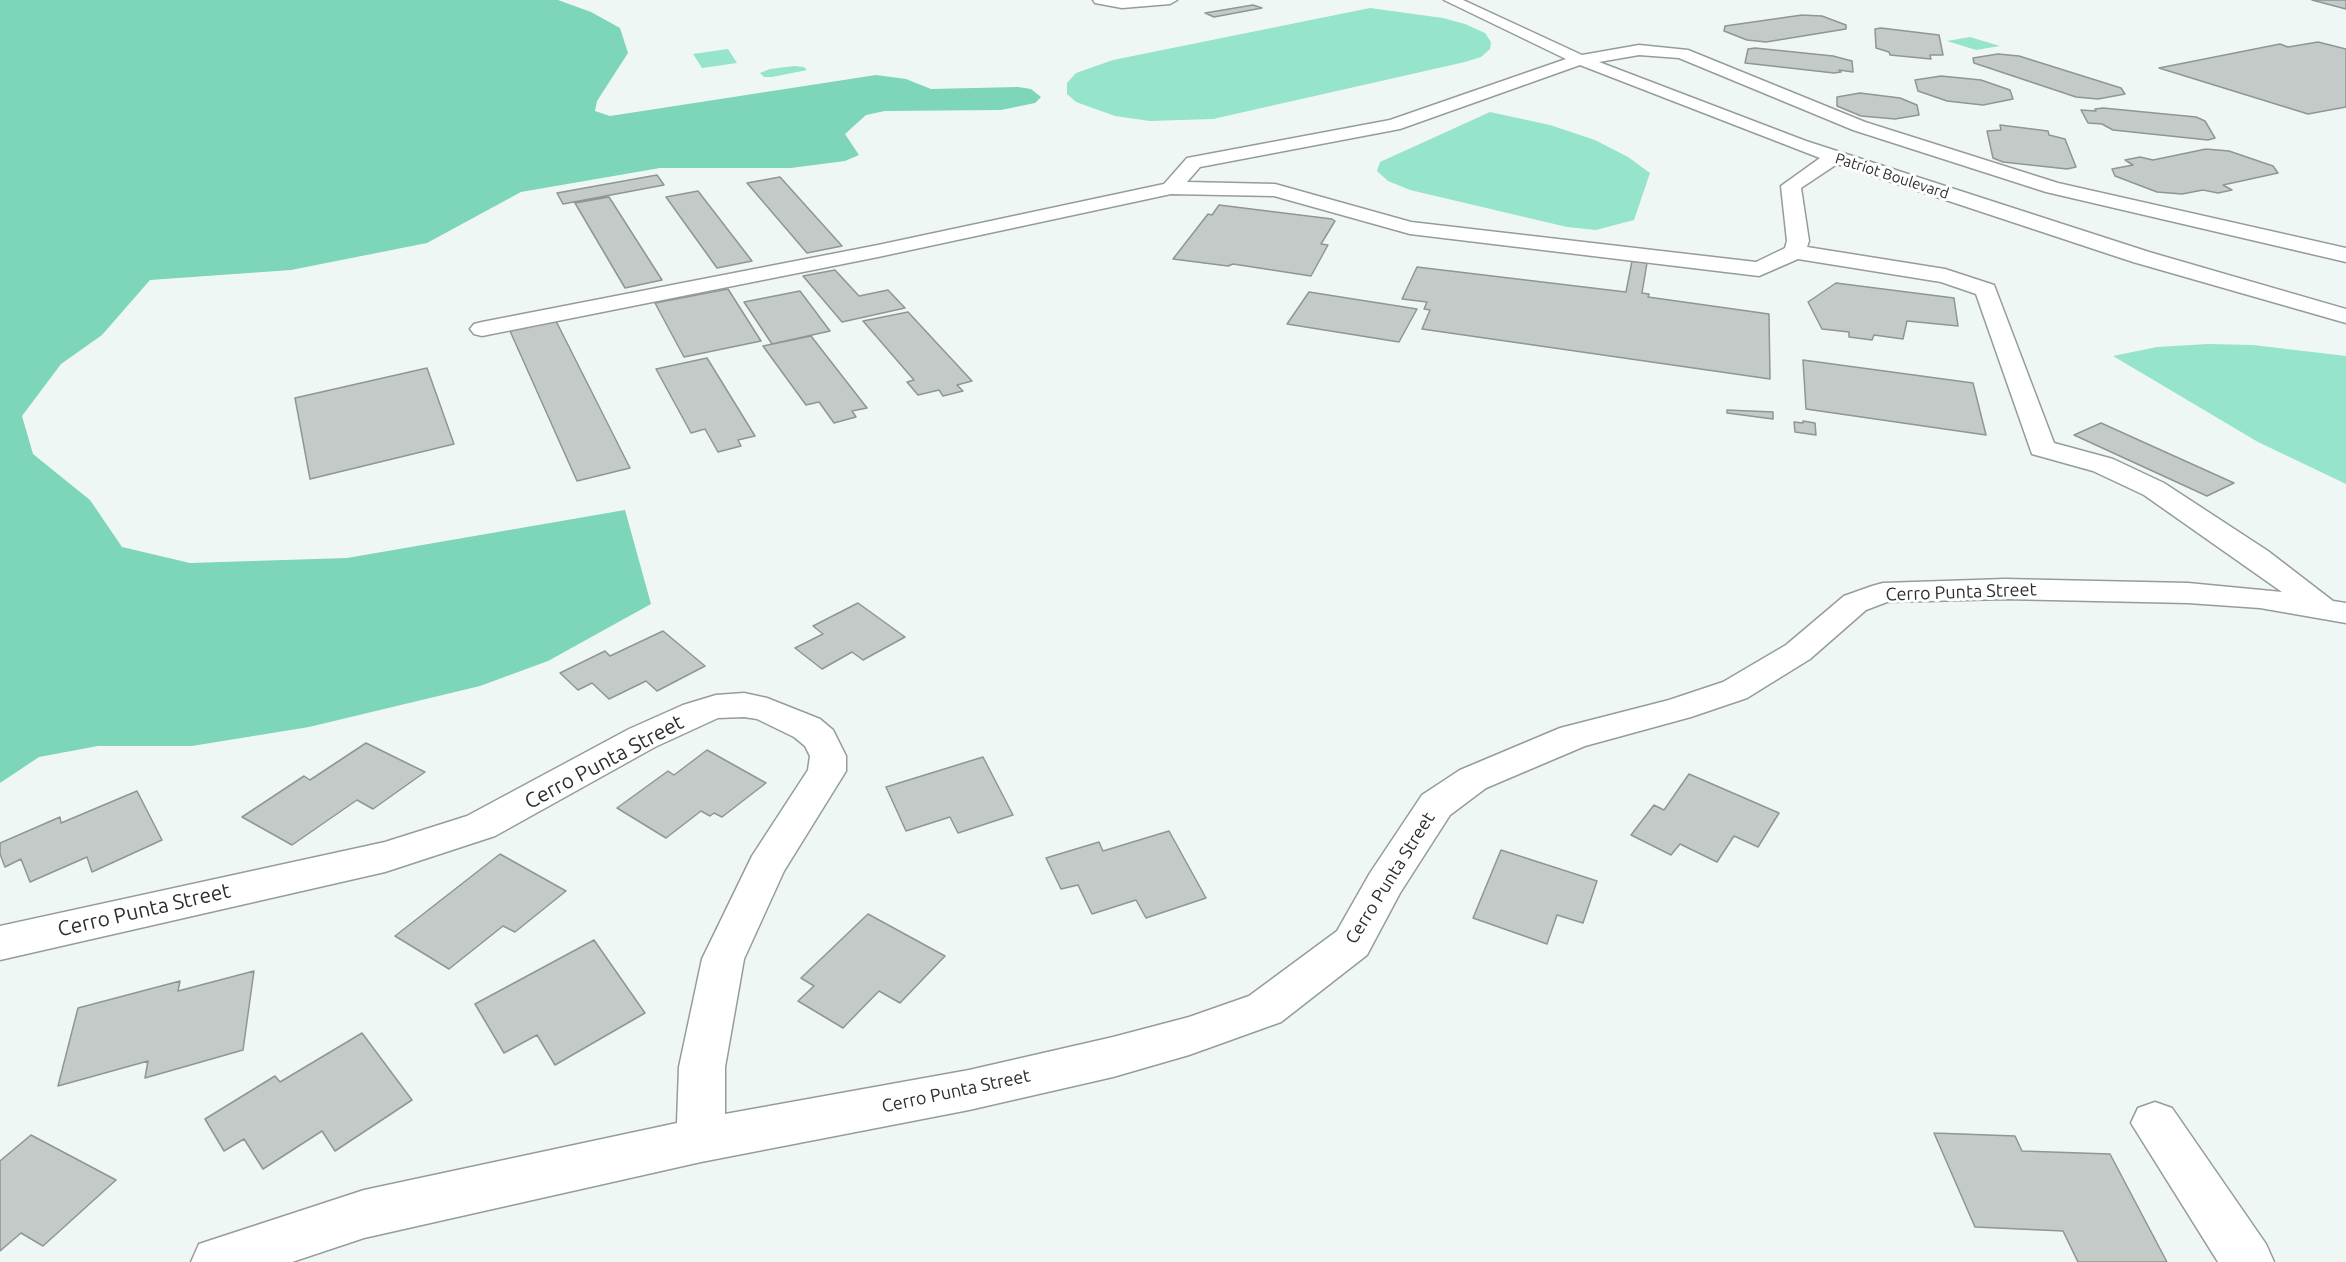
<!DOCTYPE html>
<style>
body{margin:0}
canvas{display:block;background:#eff7f4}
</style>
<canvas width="2346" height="1262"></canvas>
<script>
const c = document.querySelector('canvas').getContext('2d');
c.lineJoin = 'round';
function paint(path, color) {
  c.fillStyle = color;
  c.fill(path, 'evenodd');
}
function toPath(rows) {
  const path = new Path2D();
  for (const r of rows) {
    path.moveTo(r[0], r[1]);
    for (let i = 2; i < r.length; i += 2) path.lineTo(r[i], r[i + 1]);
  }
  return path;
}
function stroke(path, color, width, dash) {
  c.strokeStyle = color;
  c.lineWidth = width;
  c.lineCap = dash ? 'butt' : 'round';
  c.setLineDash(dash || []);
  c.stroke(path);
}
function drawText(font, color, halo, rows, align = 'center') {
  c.font = font + ' Ubuntu,sans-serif';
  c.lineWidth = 6;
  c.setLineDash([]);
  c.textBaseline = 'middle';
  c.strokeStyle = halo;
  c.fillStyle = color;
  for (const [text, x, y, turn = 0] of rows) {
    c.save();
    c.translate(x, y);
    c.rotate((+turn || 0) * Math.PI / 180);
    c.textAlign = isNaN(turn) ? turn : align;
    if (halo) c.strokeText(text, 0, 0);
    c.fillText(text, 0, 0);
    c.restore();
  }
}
paint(toPath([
 [1370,8,1443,18,1465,24,1485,33,1491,42,1490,49,1481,57,1465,62,1213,119,1150,121,1115,116,1076,102,1067,94,1067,83,1076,73,1113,60],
 [1970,37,2000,46,1976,50,1947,41],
 [728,49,737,63,702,68,693,54],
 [794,66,804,67,807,70,772,77,764,77,760,73,770,69],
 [1490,112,1550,125,1595,140,1628,157,1650,173,1634,220,1596,230,1567,227,1410,190,1388,181,1377,171,1380,162],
 [2208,344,2253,345,2346,356,2346,484,2258,442,2113,356,2157,347]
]), '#96e4cb');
paint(toPath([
 [0,0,558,0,591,12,620,28,628,53,597,101,595,111,610,116,876,75,906,79,931,89,1018,87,1031,89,1041,97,1035,103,1001,110,885,111,866,115,845,134,859,155,845,161,791,168,660,168,521,192,427,243,291,270,150,280,102,335,61,364,22,416,33,454,90,500,122,547,190,563,347,558,625,510,651,604,548,661,480,686,309,727,192,746,98,746,39,757,0,783]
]), '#7dd5ba');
const building = toPath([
 [2312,0,2346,0,2346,9,2312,0],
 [1253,5,1262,8,1214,17,1205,13,1253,5],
 [1802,15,1822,16,1846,25,1846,29,1766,42,1747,40,1724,31,1725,26,1802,15],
 [1881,28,1939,35,1943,55,1930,55,1931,59,1890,55,1889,52,1876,48,1875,29,1881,28],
 [2318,42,2346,49,2346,107,2308,114,2159,68,2280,44,2288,47,2318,42],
 [1755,48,1833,56,1852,61,1853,72,1839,70,1841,72,1834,73,1745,63,1748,49,1755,48],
 [1998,54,2019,56,2121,88,2125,94,2098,99,2076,97,1974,63,1973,58,1998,54],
 [1941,76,1981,80,2010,90,2013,99,1983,105,1947,101,1918,91,1915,80,1941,76],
 [1860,93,1900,98,1917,105,1919,115,1895,119,1861,116,1837,106,1837,97,1860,93],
 [2103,108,2196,117,2205,121,2215,138,2208,140,2113,130,2102,124,2088,123,2081,110,2096,111,2095,109,2103,108],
 [2000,125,2048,131,2049,135,2065,139,2076,167,2067,169,2003,162,1993,158,1987,131,2001,130,2000,125],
 [2206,149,2229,151,2273,166,2278,173,2223,185,2232,190,2218,193,2203,190,2182,194,2157,192,2115,176,2112,169,2133,165,2125,160,2140,157,2153,160,2206,149],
 [657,175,664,185,563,204,557,193,657,175],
 [780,177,842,246,807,253,747,183,780,177],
 [698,191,752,261,717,268,666,197,698,191],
 [609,197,662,280,625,288,575,203,609,197],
 [1219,205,1332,219,1335,221,1321,244,1328,245,1311,276,1233,264,1228,266,1173,259,1208,214,1212,215,1219,205],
 [1632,261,1647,263,1642,293,1649,294,1648,297,1769,314,1770,379,1422,329,1430,310,1424,309,1427,302,1402,299,1417,267,1626,292,1632,261],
 [835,270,859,296,888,290,905,308,842,322,803,276,835,270],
 [1836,283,1954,298,1958,326,1907,321,1903,339,1874,335,1872,340,1849,337,1849,332,1822,329,1808,302,1836,283],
 [728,289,761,341,684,357,655,303,728,289],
 [800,291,830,331,772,344,744,302,800,291],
 [1309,292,1417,309,1399,342,1287,324,1309,292],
 [908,312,972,381,957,385,963,391,943,396,939,390,918,395,907,382,914,380,863,321,908,312],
 [556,321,630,468,577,481,510,331,556,321],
 [811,336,867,408,852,411,856,417,834,423,819,402,806,405,763,346,811,336],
 [707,358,755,436,738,440,741,446,718,452,705,429,691,433,656,369,707,358],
 [1803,360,1973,383,1986,435,1806,409,1803,360],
 [427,368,454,444,310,479,295,398,427,368],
 [1727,410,1773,412,1773,419,1727,413,1727,410],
 [1803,421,1815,423,1816,435,1795,432,1794,422,1803,423,1803,421],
 [2101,423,2234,483,2207,496,2074,435,2101,423],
 [858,603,905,637,863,660,852,652,822,669,795,648,823,634,813,626,858,603],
 [663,631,705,666,657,691,646,681,609,699,592,683,578,690,560,673,605,651,610,656,663,631],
 [366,743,425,772,373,809,357,800,292,845,242,817,304,776,310,780,366,743],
 [707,750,766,783,722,817,714,813,710,816,701,811,666,838,617,808,668,771,674,775,707,750],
 [983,757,1013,815,958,833,950,817,906,831,886,787,983,757],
 [1689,774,1779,813,1758,847,1734,836,1717,862,1680,844,1671,855,1631,835,1654,805,1664,810,1689,774],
 [137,791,162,840,92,872,87,857,30,882,21,859,5,867,0,854,0,843,60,817,61,823,137,791],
 [1169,831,1206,898,1146,918,1136,900,1092,914,1078,885,1061,889,1046,858,1099,842,1103,851,1169,831],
 [1501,850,1597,881,1583,923,1557,915,1547,944,1473,918,1501,850],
 [500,854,566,891,515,932,503,926,449,969,395,936,500,854],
 [868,914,945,956,900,1003,879,991,843,1028,798,1001,814,986,801,978,868,914],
 [594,940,645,1013,555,1065,537,1035,504,1053,475,1004,594,940],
 [254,971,243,1050,145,1078,148,1061,58,1086,78,1008,180,981,178,991,254,971],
 [362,1033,412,1100,335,1151,322,1131,263,1169,244,1139,224,1151,205,1119,275,1076,280,1082,362,1033],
 [1934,1133,2015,1136,2022,1151,2110,1154,2167,1262,2078,1262,2063,1231,1975,1227,1934,1133],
 [31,1135,116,1180,43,1246,21,1233,0,1251,0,1161,31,1135]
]);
paint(building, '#c3cac7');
stroke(building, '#8f9693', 1.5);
const minor = toPath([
 [1093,0,1177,0,1170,4,1122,8,1095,3,1093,0],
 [1444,0,1463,0,1582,55,1639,45,1688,50,1865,122,2058,183,2346,248,2346,262,2046,192,1853,130,1679,58,1639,55,1599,62,1806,141,2149,252,2346,309,2346,323,2133,262,1837,164,1801,188,1809,241,1807,247,1945,269,1994,285,2054,443,2113,459,2164,483,2268,551,2333,601,2346,603,2346,623,2260,608,2188,603,2005,599,1887,602,1866,610,1810,659,1747,698,1691,717,1585,746,1486,788,1450,815,1400,893,1367,955,1281,1022,1189,1055,1113,1077,969,1110,701,1162,364,1238,292,1262,191,1262,199,1244,364,1190,677,1123,679,1067,702,959,752,856,808,770,810,756,805,746,794,737,757,719,744,717,718,718,655,747,495,836,385,872,0,960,0,926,385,842,467,816,629,729,683,705,716,695,744,693,767,698,820,719,833,730,846,756,846,771,784,871,744,959,725,1067,725,1114,969,1070,1113,1037,1189,1017,1249,996,1337,931,1370,873,1422,795,1460,770,1560,728,1669,700,1723,682,1786,645,1844,596,1872,586,1883,583,2005,579,2188,583,2282,592,2144,495,2093,471,2032,454,1976,294,1941,282,1798,259,1759,276,1410,234,1274,196,1171,194,878,257,482,336,474,334,470,329,474,324,482,322,878,245,1164,184,1187,158,1390,120,1566,59,1444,0],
 [1580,65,1820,158,1781,186,1787,241,1785,248,1756,262,1411,222,1275,184,1187,182,1200,167,1400,129,1580,65],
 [2155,1102,2172,1108,2266,1244,2274,1262,2218,1262,2131,1123,2138,1108,2155,1102]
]);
stroke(minor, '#969c9a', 3);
paint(minor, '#fff');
drawText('15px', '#2c2f2e', '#fff', [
 ["Patriot Boulevard",1892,176,18]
]);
drawText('18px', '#2c2f2e', '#fff', [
 ["Cerro Punta Street",1961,592,-2],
 ["Cerro Punta Street",1390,878,-58],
 ["Cerro Punta Street",956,1091,-12]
]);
drawText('21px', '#2c2f2e', '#fff', [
 ["Cerro Punta Street",604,762,-28],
 ["Cerro Punta Street",144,910,-13]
]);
</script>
